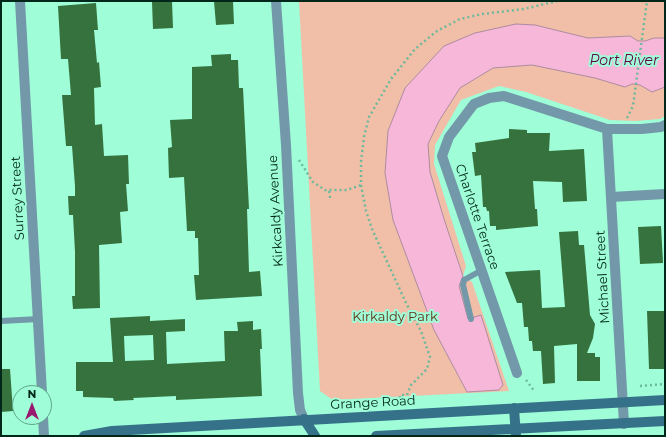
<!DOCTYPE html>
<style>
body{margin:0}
#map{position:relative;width:666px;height:437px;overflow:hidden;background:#9ffdd7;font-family:Montserrat,sans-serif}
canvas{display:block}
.frame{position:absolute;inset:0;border:2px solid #00271a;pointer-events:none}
.north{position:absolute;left:12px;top:385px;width:40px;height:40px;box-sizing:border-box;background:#9ffdd7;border:1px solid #5fa78b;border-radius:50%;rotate:0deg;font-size:11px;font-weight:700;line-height:16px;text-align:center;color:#00271a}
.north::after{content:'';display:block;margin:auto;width:14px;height:18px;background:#9a196e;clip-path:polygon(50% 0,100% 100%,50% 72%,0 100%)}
</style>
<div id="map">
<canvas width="666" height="437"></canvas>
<div class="frame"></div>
<div class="north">N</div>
</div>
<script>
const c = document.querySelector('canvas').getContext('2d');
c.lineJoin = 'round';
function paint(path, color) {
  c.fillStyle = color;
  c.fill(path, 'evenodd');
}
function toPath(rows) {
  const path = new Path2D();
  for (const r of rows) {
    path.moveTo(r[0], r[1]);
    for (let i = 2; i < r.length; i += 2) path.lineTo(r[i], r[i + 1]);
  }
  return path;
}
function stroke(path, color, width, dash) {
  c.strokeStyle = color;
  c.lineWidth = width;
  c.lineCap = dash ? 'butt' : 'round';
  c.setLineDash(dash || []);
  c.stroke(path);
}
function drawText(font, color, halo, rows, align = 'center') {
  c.font = font + ' Montserrat,sans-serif';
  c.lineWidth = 4;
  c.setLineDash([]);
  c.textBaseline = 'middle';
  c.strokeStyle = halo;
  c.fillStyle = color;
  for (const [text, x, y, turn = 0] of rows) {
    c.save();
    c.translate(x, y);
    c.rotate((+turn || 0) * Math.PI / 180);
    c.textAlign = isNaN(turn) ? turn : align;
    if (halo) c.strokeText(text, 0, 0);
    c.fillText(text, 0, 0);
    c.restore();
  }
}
paint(toPath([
 [299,1,665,1,665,116,660,119,635,121,610,120,526,92,499,86,461,100,435,145,434,164,466,266,463,276,472,282,509,391,333,400,320,391]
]), '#f1bfa8');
const water = toPath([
 [516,24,535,25,588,38,630,36,638,41,645,41,654,38,665,38,665,87,652,92,640,85,632,84,625,87,595,78,532,65,493,68,460,88,439,121,428,144,430,172,444,219,463,276,459,286,468,319,481,315,503,385,499,390,467,392,434,330,393,220,385,173,388,131,405,88,444,46,475,33,516,24]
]);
paint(water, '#f7b7d9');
stroke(water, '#ad8ca0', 1);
paint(toPath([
 [172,1,173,28,153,29,152,2],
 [214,1,233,1,234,24,216,25],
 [96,3,98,30,94,30,97,63,99,62,101,87,94,88,95,125,102,124,104,156,128,155,129,184,126,184,128,211,120,212,122,243,99,245,100,308,73,309,72,296,75,296,75,252,73,215,69,215,68,196,75,196,75,186,72,146,66,146,62,95,71,95,68,59,61,59,58,6],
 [231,54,231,60,238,60,239,88,243,88,249,209,247,209,249,272,260,271,262,296,196,300,194,275,199,275,198,238,195,238,195,231,187,231,184,177,169,178,168,148,172,147,170,120,192,119,192,67,212,66,211,55],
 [509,129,527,130,527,133,550,133,549,151,584,149,587,201,563,202,562,182,533,181,535,209,537,209,538,226,496,230,496,226,490,226,489,211,487,211,486,207,483,207,481,175,475,176,472,152,476,152,475,143,509,138],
 [661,226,663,263,640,264,638,227],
 [578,231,579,245,584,245,590,315,595,324,593,338,587,353,595,353,595,357,600,357,600,381,577,381,577,344,554,346,555,383,543,384,541,351,533,351,532,341,529,341,528,327,524,327,522,303,517,303,505,272,540,270,542,308,565,307,559,232],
 [647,311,665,311,665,369,649,369],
 [150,316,150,321,185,319,185,331,166,332,167,364,225,361,224,331,238,331,237,322,253,321,253,330,261,329,262,349,260,349,262,396,176,400,176,396,133,398,134,400,114,401,113,398,83,397,83,391,76,391,76,362,113,362,110,318],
 [153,335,154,360,125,361,124,336],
 [1,369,10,369,13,411,1,412]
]), '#35723d');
stroke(toPath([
 [627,118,633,106,647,1],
 [299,160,313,182,325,190,347,190,361,185],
 [329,191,330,198],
 [526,380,535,392],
 [640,386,665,384],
 [400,403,400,395,407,395,411,385,427,369,430,357,421,331,407,305,372,229,366,211,361,185,361,162,364,137,369,117,391,79,415,49,437,31,460,19,482,14,524,9,557,1]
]), '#6db99b', 2.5, [2, 3]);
stroke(toPath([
 [471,319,463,285,464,280,482,270],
 [1,321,39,319]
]), '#7298a9', 6);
stroke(toPath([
 [20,1,42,393],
 [276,1,286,145,298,393,300,410,304,419],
 [607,129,624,424],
 [611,197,665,194],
 [517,373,442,156,449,137,474,104,489,98,504,96,607,129,642,129,661,127,665,125],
 [43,417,44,436]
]), '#7298a9', 10);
stroke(toPath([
 [514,408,516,436],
 [304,419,315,436],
 [84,436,112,431,665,400],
 [376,436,665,421]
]), '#35728a', 10);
drawText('13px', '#00271a', '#9ffdd7', [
 ["Surrey Street",18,198,-93],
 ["Kirkcaldy Avenue",276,211,-93],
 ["Charlotte Terrace",477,217,71],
 ["Michael Street",603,277,-93],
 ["Grange Road",373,403,-3]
]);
drawText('13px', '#623015', '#9ffdd7', [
 ["Kirkaldy Park",395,317]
]);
drawText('italic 14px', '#620344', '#9ffdd7', [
 ["Port River",624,61]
]);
</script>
